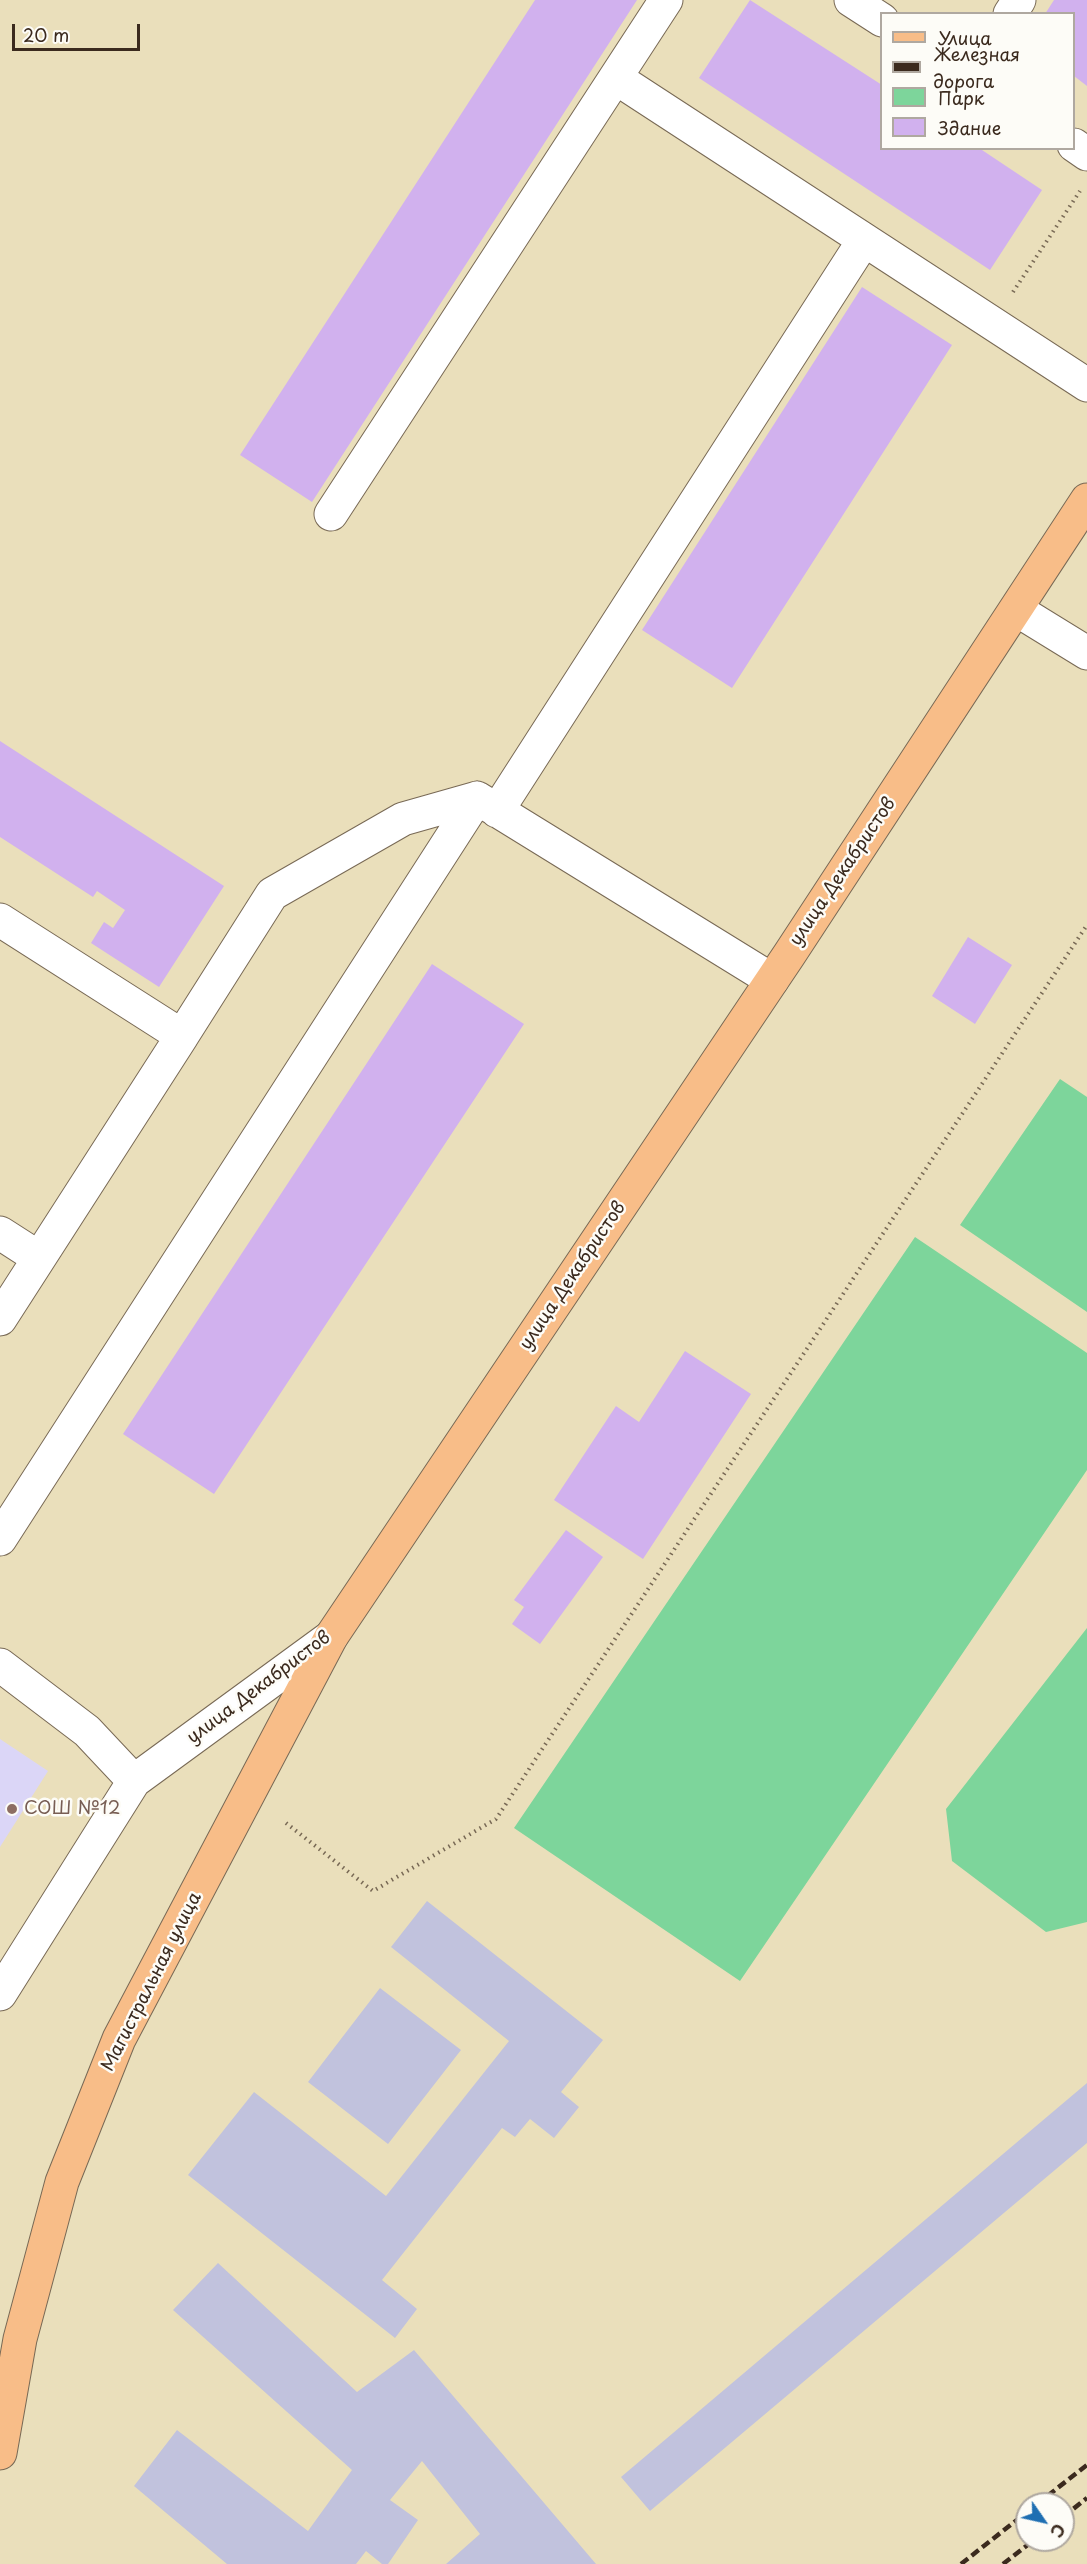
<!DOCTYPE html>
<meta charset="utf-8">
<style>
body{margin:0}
#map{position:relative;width:1087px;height:2564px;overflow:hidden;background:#eadfbb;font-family:"Playpen Sans",sans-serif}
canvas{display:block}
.legend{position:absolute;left:880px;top:12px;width:195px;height:138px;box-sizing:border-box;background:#fdfcf7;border:2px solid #afa8a0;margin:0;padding:8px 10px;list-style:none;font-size:18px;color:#3b2a1e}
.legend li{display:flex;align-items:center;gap:12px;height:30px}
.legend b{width:30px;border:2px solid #afa8a0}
.north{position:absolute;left:1015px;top:2492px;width:60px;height:60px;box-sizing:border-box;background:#fdfcf7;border:2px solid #afa8a0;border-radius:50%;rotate:124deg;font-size:16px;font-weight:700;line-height:24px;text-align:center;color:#3b2a1e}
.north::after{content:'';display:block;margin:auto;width:21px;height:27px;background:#1f6fb2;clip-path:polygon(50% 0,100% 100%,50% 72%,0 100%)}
.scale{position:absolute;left:12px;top:24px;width:128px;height:27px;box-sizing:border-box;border:3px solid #3b2a1e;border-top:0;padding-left:8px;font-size:18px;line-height:21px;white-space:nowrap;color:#3b2a1e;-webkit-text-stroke:4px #fdfcf7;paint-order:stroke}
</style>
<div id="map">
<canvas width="1087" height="2564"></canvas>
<ul class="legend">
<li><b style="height:8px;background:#f8bd88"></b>Улица</li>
<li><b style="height:8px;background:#3b2a1e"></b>Железная дорога</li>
<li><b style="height:16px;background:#7dd59b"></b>Парк</li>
<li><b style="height:16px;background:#d1b1ee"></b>Здание</li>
</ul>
<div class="north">С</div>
<div class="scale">20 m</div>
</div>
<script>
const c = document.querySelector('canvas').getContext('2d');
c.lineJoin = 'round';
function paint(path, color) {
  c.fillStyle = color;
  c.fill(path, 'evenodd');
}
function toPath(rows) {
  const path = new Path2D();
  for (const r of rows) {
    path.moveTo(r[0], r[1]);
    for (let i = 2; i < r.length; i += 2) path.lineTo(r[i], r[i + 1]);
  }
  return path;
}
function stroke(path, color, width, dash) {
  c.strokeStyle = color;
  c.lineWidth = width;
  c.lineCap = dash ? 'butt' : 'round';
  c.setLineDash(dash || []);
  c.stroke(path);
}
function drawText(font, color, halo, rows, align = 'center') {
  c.font = font + ' "Playpen Sans",sans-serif';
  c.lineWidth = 5;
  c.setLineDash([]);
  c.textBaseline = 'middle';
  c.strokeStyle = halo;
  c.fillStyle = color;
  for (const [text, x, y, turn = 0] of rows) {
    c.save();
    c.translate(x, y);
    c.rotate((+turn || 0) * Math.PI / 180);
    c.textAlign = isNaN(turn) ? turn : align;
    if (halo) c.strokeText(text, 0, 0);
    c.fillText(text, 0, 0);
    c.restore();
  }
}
paint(toPath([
 [0,1739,48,1771,0,1847]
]), '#dbd6f7');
paint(toPath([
 [427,1901,603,2040,561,2092,579,2107,554,2138,530,2119,515,2137,502,2128,382,2280,417,2309,395,2338,188,2175,254,2092,386,2196,509,2041,391,1947],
 [380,1988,461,2050,388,2144,308,2082],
 [1087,2083,1087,2143,650,2511,621,2477],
 [218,2263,357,2392,414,2350,596,2564,446,2564,480,2534,422,2461,390,2500,418,2520,388,2564,382,2564,366,2551,356,2564,227,2564,134,2486,177,2430,308,2531,352,2470,173,2310]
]), '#c1c2dd');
paint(toPath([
 [1060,1079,1087,1097,1087,1312,960,1225],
 [915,1237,1087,1353,1087,1470,740,1981,514,1828],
 [1087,1628,1087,1922,1046,1932,952,1861,946,1809]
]), '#7dd59b');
paint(toPath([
 [535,0,637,0,312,502,240,455],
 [750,0,882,85,882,148,979,148,1042,190,990,270,699,78],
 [1054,0,1087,0,1087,86,1074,76,1074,14,1045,14],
 [862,287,952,345,732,688,642,630],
 [0,741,224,886,159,987,91,943,104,922,113,928,125,910,97,891,93,897,0,837],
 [968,937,1012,965,975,1024,932,996],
 [432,964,524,1024,214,1494,123,1434],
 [685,1351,751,1394,643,1559,554,1500,616,1406,639,1422],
 [566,1530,603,1557,540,1644,512,1624,524,1607,514,1600]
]), '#d1b1ee');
const minor = toPath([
 [851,0,882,20],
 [1010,14,1019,0],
 [616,78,1087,385],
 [1074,145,1087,154],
 [331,514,666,0],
 [1017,610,1087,653],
 [497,811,864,240],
 [0,920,182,1036,0,1319],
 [182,1036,272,894,403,819,477,798,772,980],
 [0,1233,39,1258],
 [0,1539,477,798],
 [0,1665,87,1731,134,1781],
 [0,1994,134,1781,331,1637]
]);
const major = toPath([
 [0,2453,20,2339,62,2182,119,2039,331,1637,789,955,1087,500]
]);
stroke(minor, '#786955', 35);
stroke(major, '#786955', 35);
stroke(toPath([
 [1013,292,1080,191],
 [286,1823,373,1891,496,1819,1087,925]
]), '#786955', 4, [1.5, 4.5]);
stroke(minor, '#fff', 33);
stroke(major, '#f8bd88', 33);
stroke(toPath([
 [1037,2504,1087,2465],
 [1063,2517,1087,2498],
 [961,2564,1027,2512],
 [1003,2564,1034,2540]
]), '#3b2a1e', 4.5, [9, 4.5]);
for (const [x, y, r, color] of [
 [12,1809,6,"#8d6e63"]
]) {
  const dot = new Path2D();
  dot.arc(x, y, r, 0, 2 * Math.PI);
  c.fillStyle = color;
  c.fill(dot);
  stroke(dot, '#fdfcf7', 2);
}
drawText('18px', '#3b2a1e', '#fdfcf7', [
 ["улица Декабристов",843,872,-56],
 ["улица Декабристов",573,1276,-56],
 ["улица Декабристов",259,1688,-37],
 ["Магистральная улица",152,1982,-63]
]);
drawText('18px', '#785e54', '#fdfcf7', [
 ["СОШ №12",24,1809]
], 'left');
</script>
